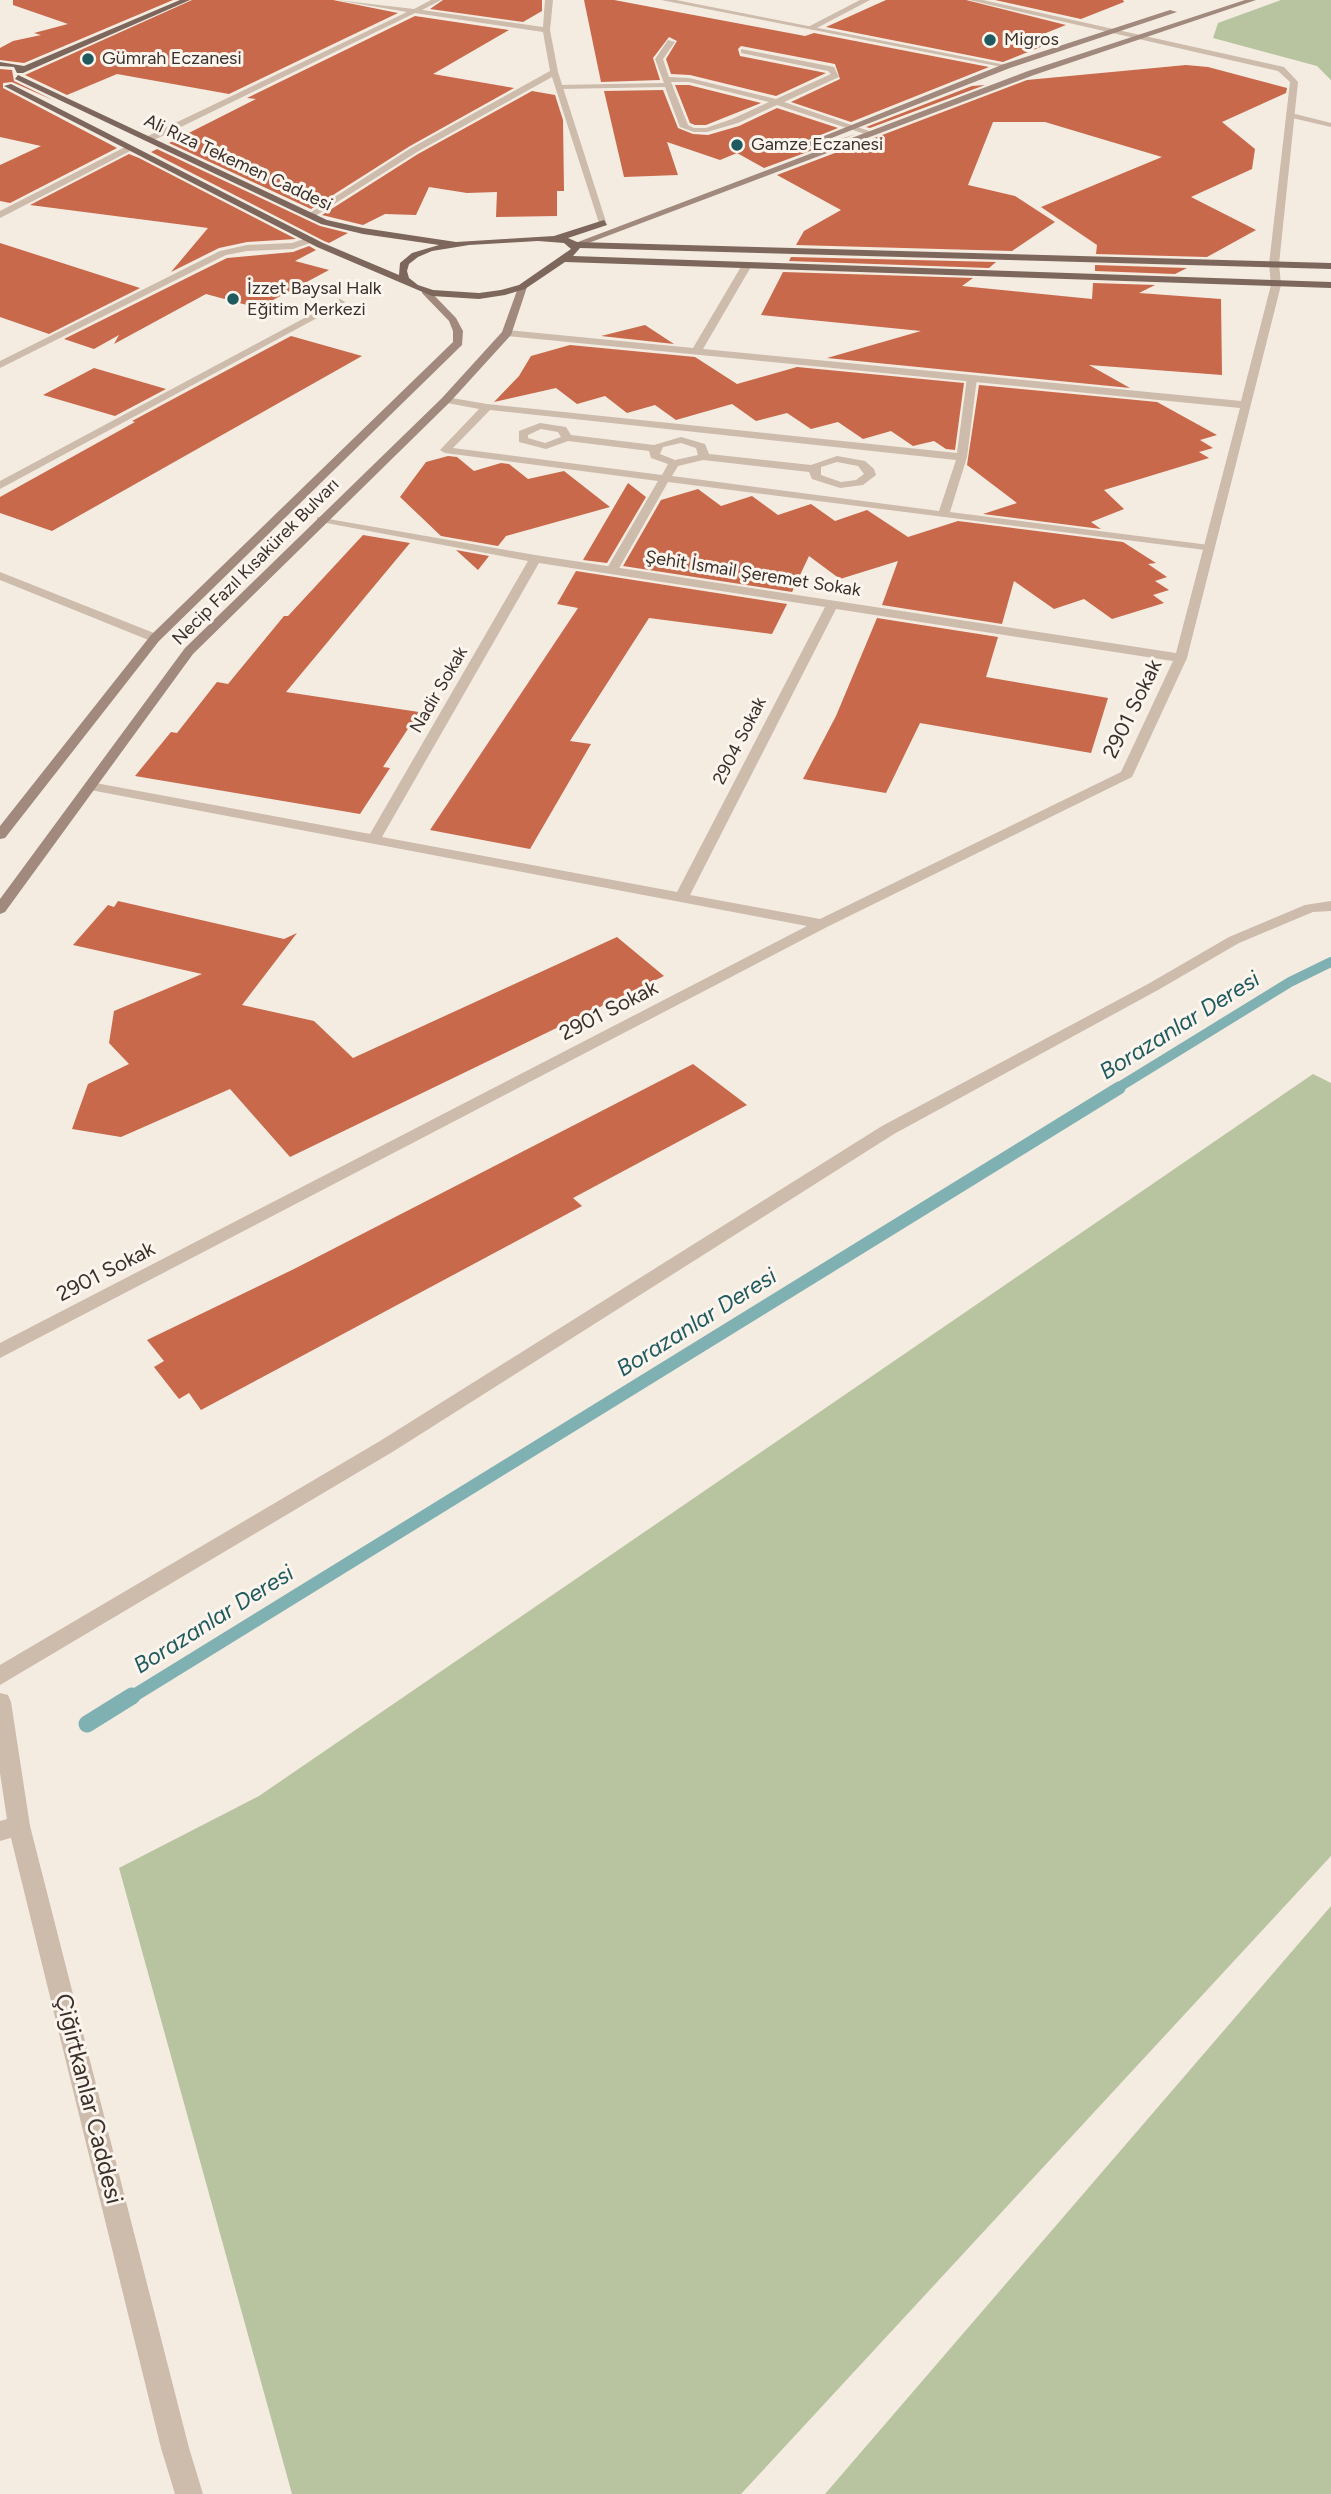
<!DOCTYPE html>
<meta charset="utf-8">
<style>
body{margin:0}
canvas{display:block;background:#f4ebe1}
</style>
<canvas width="1331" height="2494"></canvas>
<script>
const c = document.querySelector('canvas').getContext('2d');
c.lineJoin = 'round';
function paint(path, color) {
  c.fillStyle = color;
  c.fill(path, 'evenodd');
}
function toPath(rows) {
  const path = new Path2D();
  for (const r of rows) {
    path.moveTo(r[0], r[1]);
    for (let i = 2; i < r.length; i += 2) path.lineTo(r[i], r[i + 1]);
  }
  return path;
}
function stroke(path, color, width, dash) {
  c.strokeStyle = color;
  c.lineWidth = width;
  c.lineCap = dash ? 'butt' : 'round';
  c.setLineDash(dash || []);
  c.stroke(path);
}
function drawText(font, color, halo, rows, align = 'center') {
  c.font = font + ' Figtree,sans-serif';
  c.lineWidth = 6;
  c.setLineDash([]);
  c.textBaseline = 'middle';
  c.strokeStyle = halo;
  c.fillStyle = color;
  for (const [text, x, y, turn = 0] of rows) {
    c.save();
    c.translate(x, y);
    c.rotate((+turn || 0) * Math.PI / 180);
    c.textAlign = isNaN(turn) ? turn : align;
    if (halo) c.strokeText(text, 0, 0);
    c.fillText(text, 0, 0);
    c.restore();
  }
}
paint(toPath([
 [1281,0,1331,0,1331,80,1317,66,1213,38,1218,23],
 [1313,1074,1331,1083,1331,1856,741,2494,292,2494,119,1868,259,1796],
 [1331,1906,1331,2494,825,2494]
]), '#b8c4a0');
stroke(toPath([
 [1116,1089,1290,982,1331,962]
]), '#7fb0b2', 10);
stroke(toPath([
 [130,1698,1119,1088]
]), '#7fb0b2', 13);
stroke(toPath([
 [87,1724,132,1696]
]), '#7fb0b2', 17);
paint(toPath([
 [13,0,173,0,24,63,0,60,0,48,13,41,41,35,34,33,68,24,13,5],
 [192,0,333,0,398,13,229,94,117,74,67,95,25,75],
 [443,0,542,0,542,11,523,22,430,9],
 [584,0,614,0,805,36,814,33,989,67,851,122,791,102,840,79,835,64,741,46,738,49,740,56,826,73,776,96,690,75,671,74,666,59,677,41,669,37,653,58,660,80,601,82],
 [886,0,966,0,1066,25,1023,42,1043,46,1003,62,826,27],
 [995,0,1123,0,1124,2,1081,19],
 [415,16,509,30,433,74,514,88,410,146,311,209,169,143,256,99,247,98],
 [1186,65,1208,67,1287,88,1286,93,1222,122,1255,149,1252,169,1191,197,1256,230,1207,257,1096,254,1097,245,1041,207,1162,157,1045,122,993,122,968,185,1015,196,1055,222,1012,251,796,245,804,231,841,210,777,175,1027,80],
 [0,69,12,70,14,81,55,101,12,82,3,83,3,88,117,148,10,203,0,201,0,165,41,146,0,137],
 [675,85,689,85,761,103,706,125,695,125,690,123],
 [985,85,870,128,866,127,972,86],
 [663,90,678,128,693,134,708,135,739,126,777,108,838,128,793,146,793,151,802,152,856,134,764,168,737,153,720,160,667,142,678,175,624,177,604,91],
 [532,91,555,95,563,120,564,191,557,191,557,216,496,217,497,192,467,193,429,187,416,215,385,214,363,225,322,215,418,154],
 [157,149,320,226,348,233,329,243,324,241,151,152],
 [129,154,139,158,296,239,247,242,219,248,171,272,208,228,30,205],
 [0,243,140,288,49,334,0,317],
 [309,246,316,250,295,261,329,270,258,308,206,294,114,344,119,335,94,349,64,339,227,258,293,252],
 [791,257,996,262,989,268,789,261],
 [1095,265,1187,268,1175,274,1095,271],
 [783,272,973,278,962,286,1092,299,1093,283,1155,285,1139,293,1221,299,1222,375,1089,365,1130,388,827,358,921,331,761,315],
 [645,325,674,344,601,336],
 [291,336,362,356,52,531,0,513,0,497,135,422,132,421],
 [570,345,695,357,737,384,797,367,964,383,955,450,946,449,934,441,913,446,891,431,863,439,838,422,811,429,787,413,756,421,732,404,676,420,655,405,627,413,605,396,577,404,556,388,494,402,519,376,531,356],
 [94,368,166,389,115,416,43,395],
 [979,385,1157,402,1217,435,1200,440,1213,448,1199,452,1209,458,1104,490,1124,509,1091,522,1101,529,983,514,1017,503,967,465],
 [448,456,457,457,474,471,501,463,509,464,528,479,564,471,610,507,506,536,498,546,441,536,400,497,426,462],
 [628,483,646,497,607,563,583,560],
 [698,489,721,506,752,496,778,515,811,504,835,521,867,510,908,537,958,521,1123,542,1156,563,1148,564,1167,577,1155,581,1169,590,1153,595,1164,603,1112,619,1084,599,1054,609,1014,581,1002,624,882,605,898,561,840,579,809,556,792,592,623,566,661,500],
 [363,535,410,543,286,692,419,712,383,767,390,768,360,814,135,776,171,732,177,733,217,682,228,684,284,616,288,616],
 [456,550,489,556,478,570],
 [576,571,787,604,772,634,649,618,570,741,591,744,530,849,430,830,578,608,557,604],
 [877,618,998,637,986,677,1108,698,1091,753,920,723,886,793,803,779,836,716],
 [118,901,284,939,297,933,242,1005,314,1021,353,1058,617,937,664,976,290,1157,230,1089,121,1137,72,1129,88,1084,129,1064,109,1043,114,1011,202,974,73,945,108,905,114,907],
 [693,1064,747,1105,573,1198,582,1206,201,1410,189,1393,179,1399,154,1367,164,1361,147,1340,294,1269]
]), '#c8694b');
paint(toPath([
 [860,0,870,0,813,30,806,28,860,0],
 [668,40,675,42,663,59,669,77,689,78,776,99,831,74,828,71,741,53,741,49,834,67,839,77,784,102,875,133,868,135,777,105,738,123,707,132,694,132,680,127,665,87,559,89,555,87,559,85,664,83,655,59,668,40],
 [671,82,689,82,769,102,732,119,706,128,694,128,688,125,671,82],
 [310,237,313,238,313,242,293,249,247,251,226,255,0,368,0,361,220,251,247,245,292,243,310,237]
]), '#cdbbac');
paint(toPath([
 [1291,113,1331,123,1331,127,1288,117,1291,113],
 [972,375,977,378,967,457,950,512,1209,545,1213,547,1213,551,668,482,618,570,612,574,606,570,658,481,445,453,440,450,479,409,442,402,442,398,446,397,487,404,957,453,967,378,972,375],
 [490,410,956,460,939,511,672,476,678,466,703,460,809,472,812,479,840,488,863,485,876,475,874,469,865,461,837,456,811,465,709,454,705,444,681,437,654,445,571,435,566,427,540,423,519,431,519,442,546,449,568,441,649,451,651,458,668,464,662,475,453,448,490,410],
 [541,429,558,432,561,437,545,443,528,438,528,435,541,429],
 [681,443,696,448,698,455,675,460,660,454,663,447,681,443],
 [837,462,858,466,864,474,856,480,841,482,821,475,821,467,837,462]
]), '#cdbbac');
paint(toPath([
 [336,0,414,9,431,0,441,0,422,10,543,27,545,0,553,0,550,30,558,72,607,225,599,223,552,77,417,152,312,218,305,216,411,148,550,71,543,32,415,13,152,141,146,141,146,137,407,12,336,0],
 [661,0,676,0,1011,66,1007,68,661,0],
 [969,0,983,0,1284,67,1298,82,1279,264,1281,285,1187,658,1132,777,827,927,0,1358,0,1343,807,926,85,789,85,783,90,782,370,834,528,561,321,522,317,521,317,517,535,555,1176,653,1240,408,507,336,502,333,507,330,693,348,742,265,747,262,752,265,703,349,1241,401,1271,285,1269,264,1290,82,1278,71,969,0],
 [539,563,825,607,677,892,382,837,539,563],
 [836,609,1173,661,1121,772,820,919,690,895,836,609],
 [129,145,132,150,0,218,0,211,129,145],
 [340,299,345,302,343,304,0,489,0,481,340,299],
 [0,572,159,635,161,638,151,641,0,580,0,572],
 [1331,901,1331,911,1313,912,1239,943,1158,990,894,1134,394,1451,0,1685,0,1665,380,1441,882,1126,1148,984,1229,937,1305,905,1331,901],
 [19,1816,27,1819,30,1826,27,1833,0,1841,0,1821,19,1816]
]), '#cdbbac');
paint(toPath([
 [0,1693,8,1695,11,1702,30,1826,189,2448,203,2494,175,2494,161,2448,8,1826,0,1773,0,1693]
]), '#cdbbac');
paint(toPath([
 [1245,0,1256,0,1034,75,578,247,570,245,1028,71,1245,0],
 [1170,10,1177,12,1010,68,801,150,794,148,1004,64,1170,10],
 [519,285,527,287,511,335,450,402,193,654,5,912,0,914,0,899,185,648,442,398,502,332,519,285],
 [422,289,428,289,456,318,463,331,462,345,159,641,5,838,0,839,0,826,151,635,453,342,453,331,449,321,422,293,422,289]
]), '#a18a7d');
paint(toPath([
 [180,0,190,0,23,73,17,73,14,67,0,66,0,62,24,66,180,0],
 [18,75,327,220,363,228,456,242,554,236,604,220,607,225,568,238,577,242,1331,263,1331,269,580,248,573,256,1331,282,1331,288,565,262,525,289,505,295,479,299,432,296,317,247,4,86,11,84,323,243,399,275,400,263,412,253,439,245,363,234,321,224,15,79,18,75],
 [538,241,564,243,571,249,519,285,501,290,479,293,433,290,418,285,409,278,407,271,409,264,418,257,432,251,469,245,538,241]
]), '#7d675c');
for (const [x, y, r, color] of [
 [990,40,7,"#1f5a5e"],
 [88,59,7,"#1f5a5e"],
 [737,145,7,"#1f5a5e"],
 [233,299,7,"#1f5a5e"]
]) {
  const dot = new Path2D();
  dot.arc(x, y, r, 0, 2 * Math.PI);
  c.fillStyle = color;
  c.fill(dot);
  stroke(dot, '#fbf5ee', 2.5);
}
drawText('18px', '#3b302b', '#fbf5ee', [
 ["Migros",1004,40],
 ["Gümrah Eczanesi",102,59],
 ["Gamze Eczanesi",751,145],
 ["İzzet Baysal Halk",247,289],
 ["Eğitim Merkezi",247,310]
], 'left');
drawText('18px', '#3b302b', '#fbf5ee', [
 ["Ali Rıza Tekemen Caddesi",238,163,25],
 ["Necip Fazıl Kısakürek Bulvarı",256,562,-45],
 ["Şehit İsmail Şeremet Sokak",753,574,9],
 ["Nadir Sokak",439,690,-60],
 ["2904 Sokak",740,741,-63]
]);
drawText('21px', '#3b302b', '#fbf5ee', [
 ["2901 Sokak",1133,709,-64],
 ["2901 Sokak",609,1011,-27],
 ["2901 Sokak",106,1272,-27]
]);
drawText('italic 23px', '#1f5a5e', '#fbf5ee', [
 ["Borazanlar Deresi",1180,1026,-32],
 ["Borazanlar Deresi",697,1323,-32],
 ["Borazanlar Deresi",214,1620,-32]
]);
drawText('24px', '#3b302b', '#fbf5ee', [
 ["Çiğirtkanlar Caddesi",88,2099,76]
]);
</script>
